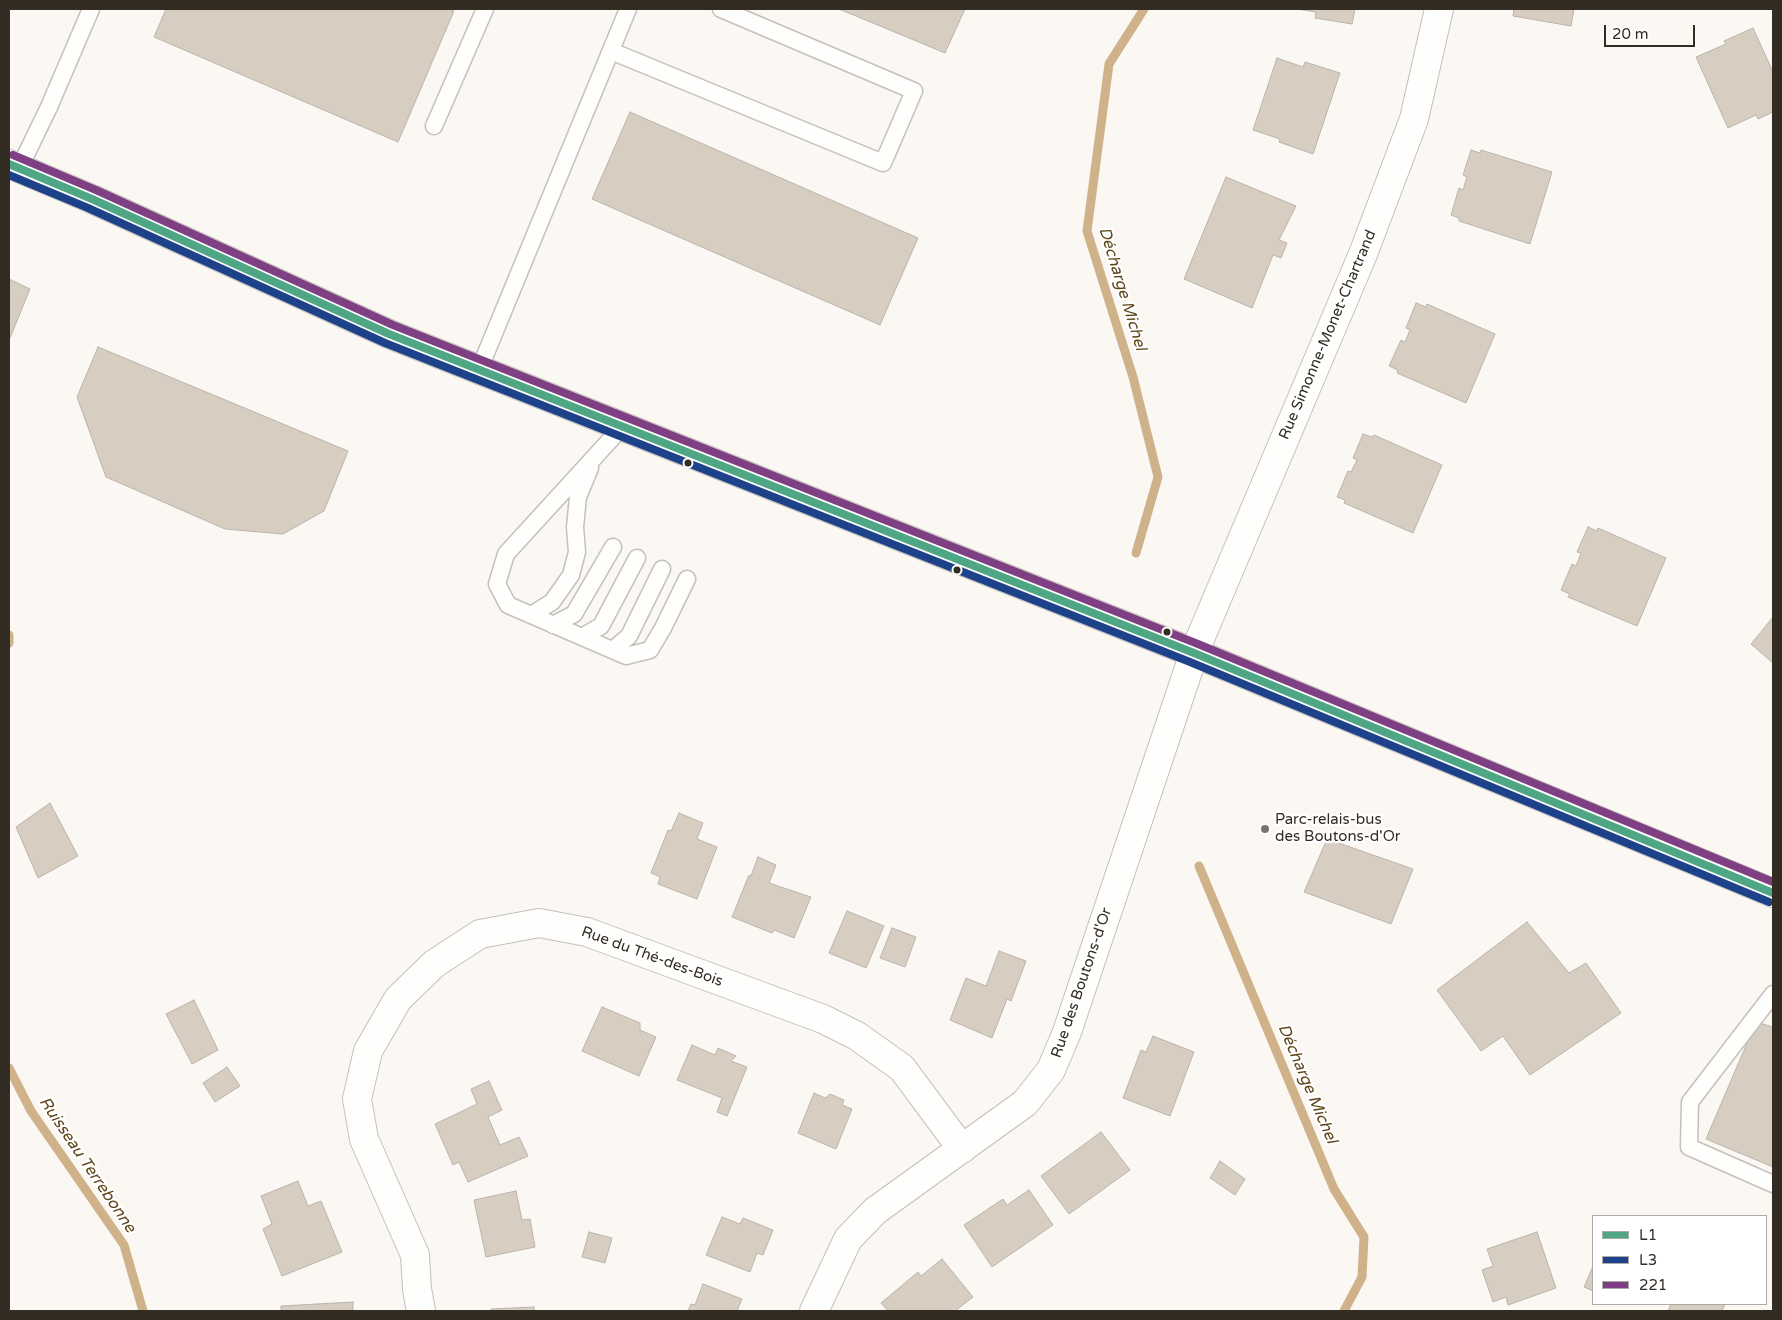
<!DOCTYPE html>
<meta charset="utf-8">
<style>
body{margin:0}
#map{position:relative;width:1782px;height:1320px;overflow:hidden;background:#fbf7f2;font-family:"Varela Round",sans-serif}
canvas{display:block}
.frame{position:absolute;inset:0;border:10px solid #332c23;pointer-events:none}
.legend{position:absolute;left:1592px;top:1215px;width:175px;height:90px;box-sizing:border-box;background:#fff;border:1px solid #adaba7;margin:0;padding:6px 9px;list-style:none;font-size:15px;color:#332c23}
.legend li{display:flex;align-items:center;gap:10px;height:25px}
.legend b{width:25px;border:1px solid #adaba7}
.scale{position:absolute;left:1604px;top:25px;width:91px;height:22px;box-sizing:border-box;border:2px solid #332c23;border-top:0;padding-left:6px;font-size:15px;line-height:18px;white-space:nowrap;color:#332c23;-webkit-text-stroke:4px #fff;paint-order:stroke}
</style>
<div id="map">
<canvas width="1782" height="1320"></canvas>
<div class="frame"></div>
<ul class="legend">
<li><b style="height:6px;background:#4ea685"></b>L1</li>
<li><b style="height:6px;background:#1e4289"></b>L3</li>
<li><b style="height:6px;background:#7e4082"></b>221</li>
</ul>
<div class="scale">20 m</div>
</div>
<script>
const c = document.querySelector('canvas').getContext('2d');
c.lineJoin = 'round';
function toPath(rows) {
  const path = new Path2D();
  for (const r of rows) {
    path.moveTo(r[0], r[1]);
    for (let i = 2; i < r.length; i += 2) path.lineTo(r[i], r[i + 1]);
  }
  return path;
}
function stroke(path, color, width, dash) {
  c.strokeStyle = color;
  c.lineWidth = width;
  c.lineCap = dash ? 'butt' : 'round';
  c.setLineDash(dash || []);
  c.stroke(path);
}
function paint(path, color) {
  c.fillStyle = color;
  c.fill(path, 'evenodd');
}
function drawText(font, color, halo, rows, align = 'center') {
  c.font = font + ' "Varela Round",sans-serif';
  c.lineWidth = 4.5;
  c.setLineDash([]);
  c.textBaseline = 'middle';
  c.strokeStyle = halo;
  c.fillStyle = color;
  for (const [text, x, y, turn = 0] of rows) {
    c.save();
    c.translate(x, y);
    c.rotate((+turn || 0) * Math.PI / 180);
    c.textAlign = isNaN(turn) ? turn : align;
    if (halo) c.strokeText(text, 0, 0);
    c.fillText(text, 0, 0);
    c.restore();
  }
}
stroke(toPath([
 [1136,553,1158,477,1133,377,1087,231,1109,64,1144,9],
 [9,635,9,643],
 [1199,866,1334,1189,1364,1237,1362,1277,1344,1311],
 [9,1068,31,1111,124,1245,143,1311]
]), '#cfb28a', 9);
const building = toPath([
 [166,9,449,9,454,11,398,142,154,37,166,9],
 [839,9,965,9,945,53,839,9],
 [1297,9,1355,9,1352,24,1315,18,1316,12,1297,9],
 [1514,9,1574,9,1571,26,1513,16,1514,9],
 [1753,28,1773,72,1773,112,1758,119,1756,115,1728,128,1696,57,1726,44,1724,41,1753,28],
 [1277,58,1303,67,1305,62,1340,73,1313,154,1279,142,1280,139,1253,130,1277,58],
 [630,112,918,238,880,325,592,199,630,112],
 [1471,150,1480,153,1481,150,1552,172,1530,244,1459,221,1459,218,1451,215,1459,188,1463,190,1467,177,1463,175,1471,150],
 [1226,177,1296,206,1279,240,1287,243,1281,258,1273,255,1252,308,1184,279,1226,177],
 [9,279,30,289,10,338,9,338,9,279],
 [1416,303,1426,307,1427,304,1495,334,1466,403,1397,373,1398,370,1389,366,1401,340,1405,342,1410,330,1406,328,1416,303],
 [98,347,348,451,324,511,283,534,225,529,106,477,77,397,98,347],
 [1363,434,1372,437,1374,435,1442,465,1413,533,1344,503,1345,500,1337,497,1348,471,1351,472,1357,460,1353,458,1363,434],
 [1588,527,1597,531,1598,528,1666,558,1637,626,1568,597,1570,594,1561,590,1572,564,1576,566,1581,553,1577,552,1588,527],
 [1773,617,1773,663,1751,644,1773,617],
 [50,803,78,856,38,878,16,827,50,803],
 [679,813,703,823,697,839,717,847,697,899,658,884,660,877,651,873,668,830,671,831,679,813],
 [1327,839,1413,869,1391,924,1304,892,1327,839],
 [758,857,776,865,769,883,811,897,794,938,774,930,772,933,732,917,749,875,751,876,758,857],
 [847,911,884,926,866,968,829,953,847,911],
 [1527,922,1569,973,1586,963,1621,1013,1530,1075,1503,1036,1481,1051,1437,990,1527,922],
 [892,928,916,937,905,967,880,958,892,928],
 [999,951,1026,961,1011,1001,1007,999,992,1038,950,1020,966,978,986,986,999,951],
 [194,1000,218,1050,192,1064,166,1014,194,1000],
 [602,1007,640,1023,640,1030,656,1037,639,1076,582,1051,602,1007],
 [1756,1022,1773,1027,1773,1167,1706,1139,1756,1022],
 [1153,1036,1194,1052,1170,1116,1123,1098,1141,1050,1146,1052,1153,1036],
 [692,1045,715,1055,718,1048,736,1056,731,1061,747,1067,727,1116,717,1112,722,1098,677,1080,692,1045],
 [227,1067,240,1086,215,1102,203,1083,227,1067],
 [489,1081,502,1110,488,1117,500,1145,519,1137,528,1156,468,1182,459,1162,453,1165,435,1124,477,1104,471,1089,489,1081],
 [814,1093,825,1098,830,1094,844,1100,842,1105,852,1109,836,1149,798,1133,814,1093],
 [1101,1132,1130,1170,1069,1214,1041,1176,1101,1132],
 [1220,1161,1245,1179,1235,1195,1210,1178,1220,1161],
 [298,1181,308,1206,321,1201,342,1252,282,1276,263,1229,272,1224,261,1196,298,1181],
 [1029,1190,1053,1225,992,1267,964,1225,1003,1199,1007,1205,1029,1190],
 [516,1191,522,1220,530,1219,535,1247,486,1257,474,1200,516,1191],
 [722,1217,740,1224,743,1218,773,1230,763,1255,757,1253,750,1272,706,1255,722,1217],
 [589,1232,612,1238,605,1263,582,1257,589,1232],
 [1537,1232,1556,1288,1508,1305,1506,1297,1493,1302,1482,1270,1493,1266,1487,1249,1537,1232],
 [942,1259,973,1297,955,1311,888,1311,881,1303,918,1272,921,1276,942,1259],
 [1593,1266,1593,1291,1584,1287,1593,1266],
 [703,1284,742,1299,737,1311,688,1311,691,1304,695,1305,703,1284],
 [353,1302,353,1311,281,1311,281,1306,353,1302],
 [1671,1304,1725,1304,1722,1311,1668,1311,1671,1304],
 [534,1307,534,1311,491,1311,491,1309,534,1307]
]);
paint(building, '#d7cdc0');
stroke(building, '#bab4ae', 1);
const lane = toPath([
 [611,51,883,163,914,91,721,9],
 [434,126,485,9],
 [19,169,49,107,91,9],
 [479,370,628,9],
 [622,427,506,554,497,584,508,605,626,656,650,650,663,628,687,579],
 [531,615,552,602,571,575,577,552,575,527,578,497,590,468],
 [553,625,574,614,613,547],
 [582,637,601,626,637,558],
 [613,650,629,636,662,569],
 [1773,994,1690,1102,1689,1147,1773,1184]
]);
const street = toPath([
 [421,1311,417,1289,415,1255,364,1139,357,1099,368,1051,398,999,434,964,480,934,539,923,587,932,823,1019,857,1036,902,1068,962,1149],
 [814,1311,848,1239,875,1211,1025,1103,1051,1070,1067,1032,1194,653,1363,254,1414,119,1439,9]
]);
const primary = toPath([
 [9,164,92,199,389,334,1194,653,1773,893]
]);
stroke(lane, '#c5c0b9', 19);
stroke(street, '#c5c0b9', 30);
stroke(primary, '#c5c0b9', 30);
stroke(lane, '#fefefd', 16);
stroke(street, '#fefefd', 28);
stroke(primary, '#fefefd', 28);
stroke(toPath([
 [9,164,92,199,389,334,1194,653,1773,893]
]), '#4ea685', 8);
stroke(toPath([
 [9,175,88,208,385,343,1190,662,1769,902]
]), '#1e4289', 8);
stroke(toPath([
 [13,155,96,190,393,325,1198,644,1773,882]
]), '#7e4082', 8);
for (const [x, y, r, color] of [
 [688,463,4.5,"#332c23"],
 [957,570,4.5,"#332c23"],
 [1167,632,4.5,"#332c23"],
 [1265,829,5,"#79736b"]
]) {
  const dot = new Path2D();
  dot.arc(x, y, r, 0, 2 * Math.PI);
  c.fillStyle = color;
  c.fill(dot);
  stroke(dot, '#fff', 2);
}
drawText('15px', '#332c23', '#fff', [
 ["Rue Simonne-Monet-Chartrand",1328,335,-67],
 ["Rue du Thé-des-Bois",652,957,20],
 ["Rue des Boutons-d'Or",1082,983,-71]
]);
drawText('15px', '#332c23', '#fff', [
 ["Parc-relais-bus",1275,820],
 ["des Boutons-d'Or",1275,837]
], 'left');
drawText('italic 16px', '#5f4418', '#fff', [
 ["Décharge Michel",1122,289,73],
 ["Décharge Michel",1307,1084,67],
 ["Ruisseau Terrebonne",87,1165,56]
]);
</script>
